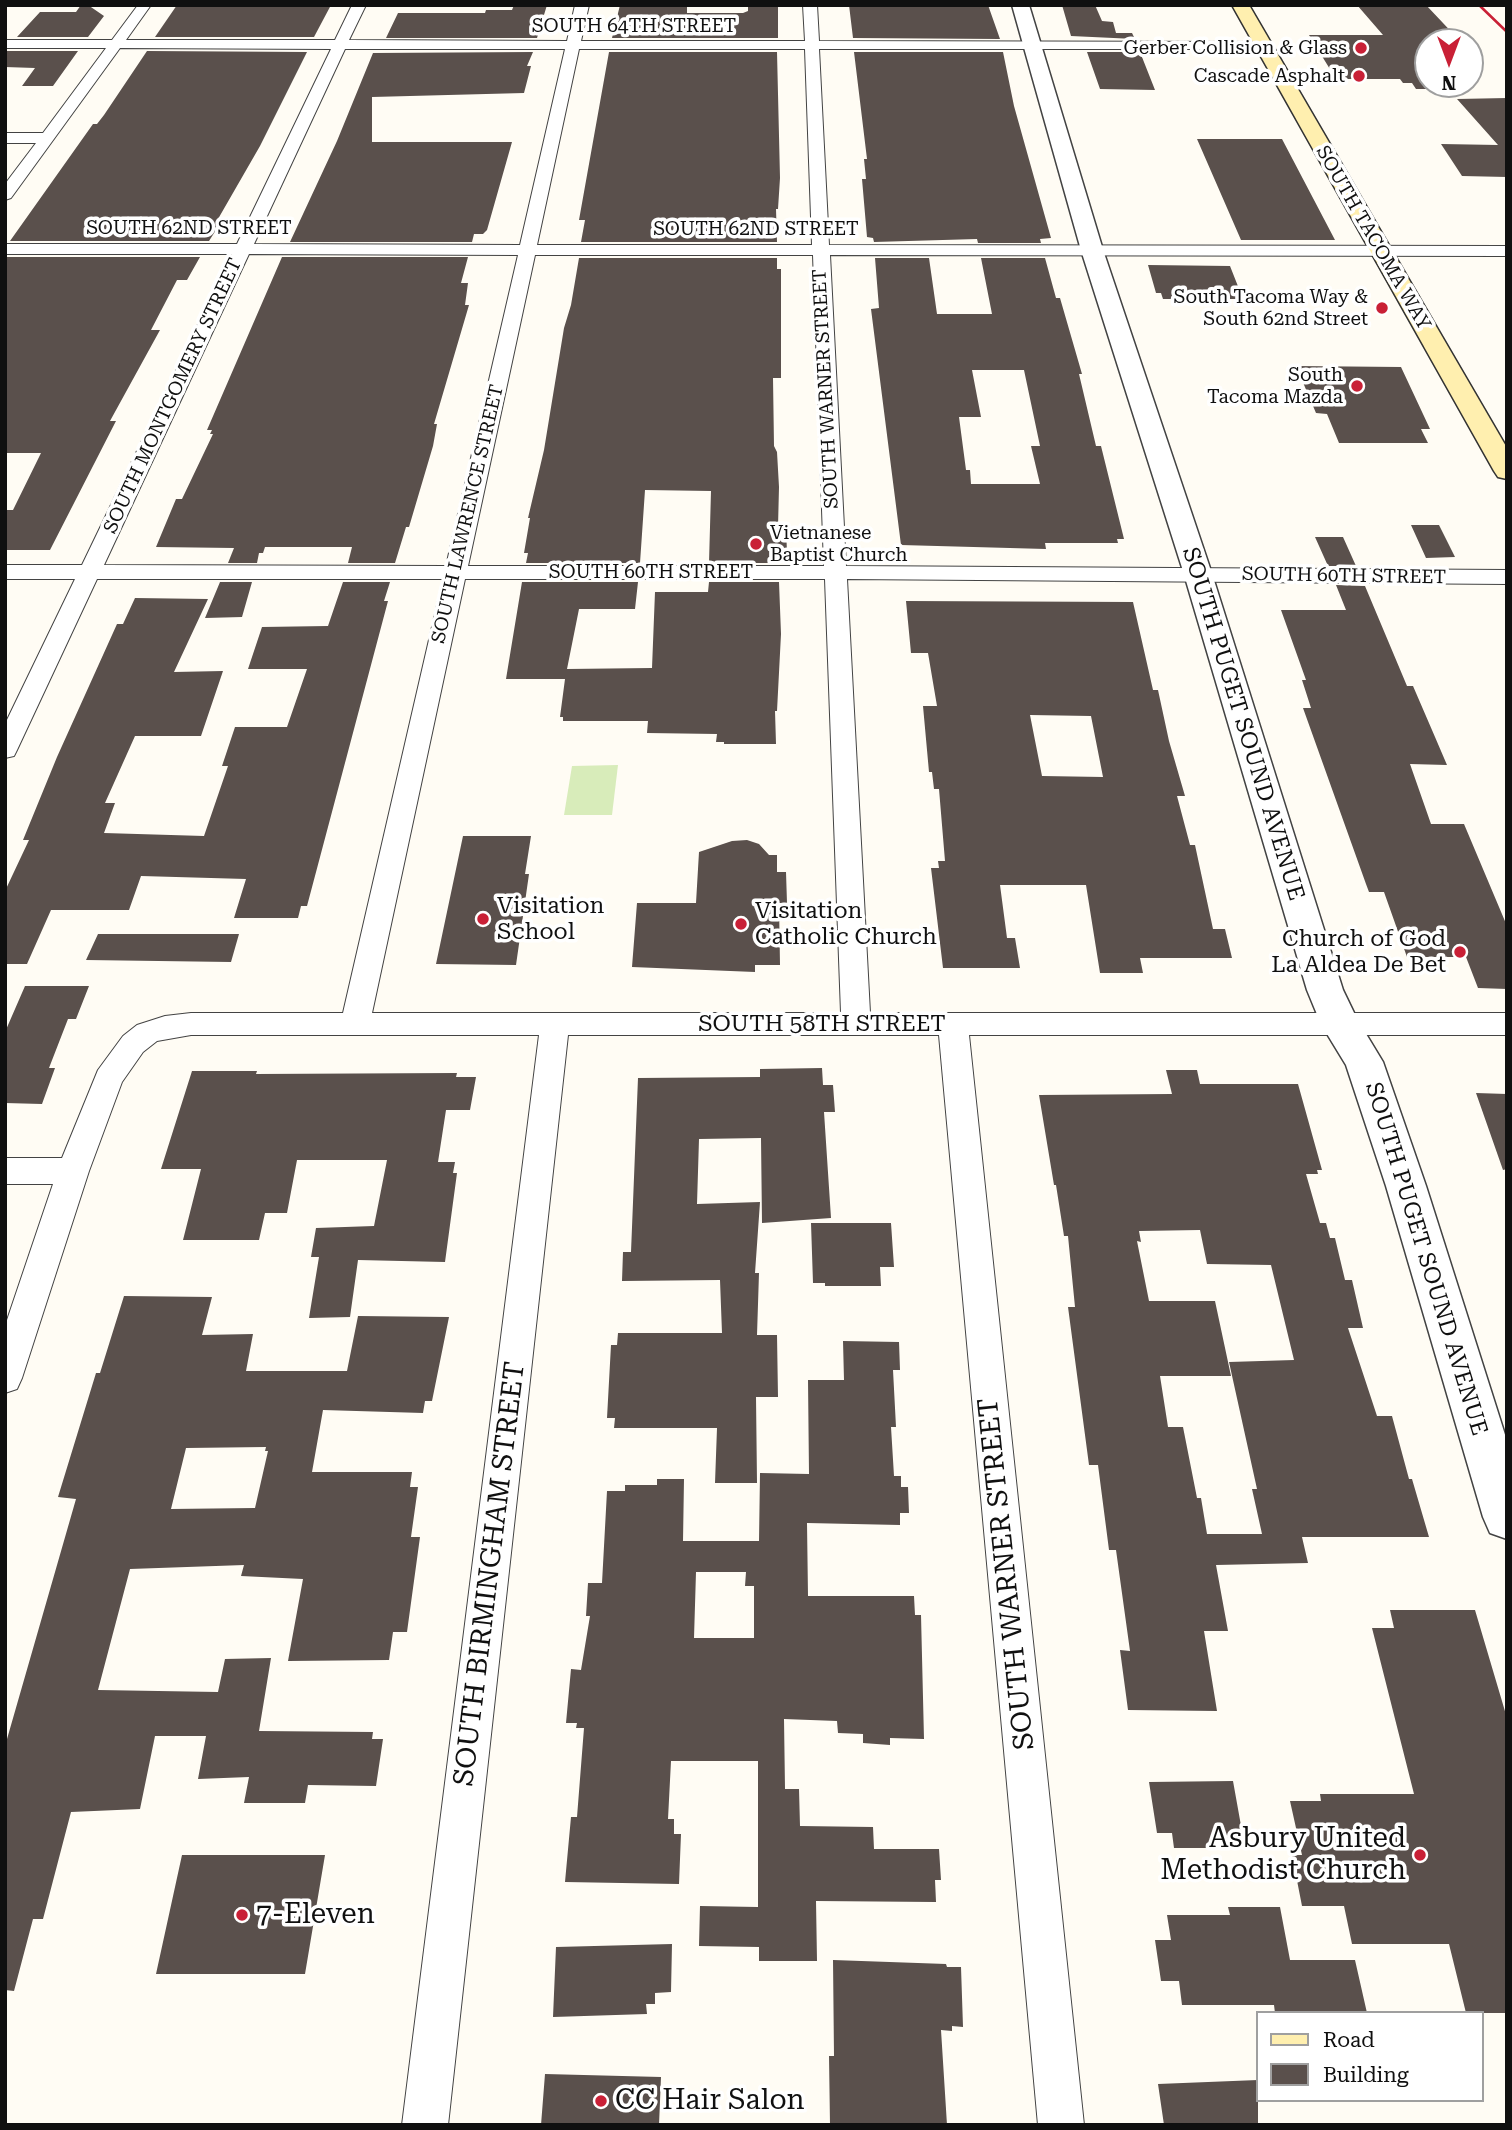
<!DOCTYPE html>
<style>
body{margin:0}
#map{position:relative;width:1512px;height:2130px;overflow:hidden;background:#fffcf4;font-family:"Roboto Serif",serif}
canvas{display:block}
.frame{position:absolute;inset:0;border:7px solid #101010;pointer-events:none}
.legend{position:absolute;left:1256px;top:2011px;width:228px;height:91px;box-sizing:border-box;background:#fff;border:2px solid #9f9f9f;margin:0;padding:9px 12px;list-style:none;font-size:21px;color:#101010}
.legend li{display:flex;align-items:center;gap:14px;height:35px}
.legend b{width:35px;border:2px solid #9f9f9f}
.north{position:absolute;left:1414px;top:28px;width:70px;height:70px;box-sizing:border-box;background:#fff;border:2px solid #9f9f9f;border-radius:50%;rotate:180deg;font-size:19px;font-weight:700;line-height:28px;text-align:center;color:#101010}
.north::after{content:'';display:block;margin:auto;width:24px;height:32px;background:#c92036;clip-path:polygon(50% 0,100% 100%,50% 72%,0 100%)}
</style>
<div id="map">
<canvas width="1512" height="2130"></canvas>
<div class="frame"></div>
<ul class="legend">
<li><b style="height:9px;background:#ffefaf"></b>Road</li>
<li><b style="height:19px;background:#5a504c"></b>Building</li>
</ul>
<div class="north">N</div>
</div>
<script>
const c = document.querySelector('canvas').getContext('2d');
c.lineJoin = 'round';
function paint(path, color) {
  c.fillStyle = color;
  c.fill(path, 'evenodd');
}
function toPath(rows) {
  const path = new Path2D();
  for (const r of rows) {
    path.moveTo(r[0], r[1]);
    for (let i = 2; i < r.length; i += 2) path.lineTo(r[i], r[i + 1]);
  }
  return path;
}
function stroke(path, color, width, dash) {
  c.strokeStyle = color;
  c.lineWidth = width;
  c.lineCap = dash ? 'butt' : 'round';
  c.setLineDash(dash || []);
  c.stroke(path);
}
function drawText(font, color, halo, rows, align = 'center') {
  c.font = font + ' "Roboto Serif",serif';
  c.lineWidth = 7;
  c.setLineDash([]);
  c.textBaseline = 'middle';
  c.strokeStyle = halo;
  c.fillStyle = color;
  for (const [text, x, y, turn = 0] of rows) {
    c.save();
    c.translate(x, y);
    c.rotate((+turn || 0) * Math.PI / 180);
    c.textAlign = isNaN(turn) ? turn : align;
    if (halo) c.strokeText(text, 0, 0);
    c.fillText(text, 0, 0);
    c.restore();
  }
}
paint(toPath([
 [618,765,612,815,564,815,572,766]
]), '#d8ecba');
paint(toPath([
 [81,5,88,5,104,16,88,37,17,37,40,12,76,12],
 [177,5,264,6,331,5,314,37,155,37],
 [514,5,547,5,537,38,386,38,398,13,485,13,486,10,512,10],
 [620,5,687,5,687,13,743,13,748,11,748,5,778,5,778,38,612,38],
 [849,5,988,5,1000,39,853,38],
 [1062,5,1095,5,1102,21,1113,22,1116,33,1132,33,1135,39,1071,36],
 [1357,5,1426,5,1460,41,1424,41,1428,47,1428,84,1456,84,1459,89,1416,89,1412,83,1403,83,1400,79,1336,79,1309,35,1383,35],
 [5,51,78,51,53,86,22,86,35,68,5,67],
 [147,51,307,52,260,146,218,219,223,219,209,241,10,241,93,124,97,124,104,115],
 [533,52,527,66,531,66,524,93,372,97,372,142,512,142,487,230,483,234,474,234,472,242,290,242,337,141,373,53],
 [609,52,777,52,780,178,778,209,776,209,777,242,581,242,585,220,579,220],
 [854,52,1003,52,1014,106,1051,238,1040,239,1041,243,978,243,977,239,874,242,873,238,867,237,862,179,866,179,864,159,867,159],
 [1087,52,1140,52,1155,90,1100,89],
 [1507,98,1507,177,1462,176,1441,144,1498,145,1457,99],
 [1197,139,1282,139,1335,240,1241,240],
 [5,257,200,257,187,280,177,280,151,330,160,330,110,421,116,421,50,550,5,550,5,510,13,510,41,453,5,453],
 [282,257,468,257,461,283,468,283,465,305,469,305,434,424,437,424,433,446,409,527,406,527,395,563,348,563,352,547,265,547,263,553,259,553,257,563,228,563,234,548,156,547,176,499,182,499,213,434,210,434,212,430,207,430],
 [579,258,777,258,777,269,781,269,781,378,773,378,774,446,777,452,779,487,778,527,786,527,787,553,778,553,778,563,709,563,711,491,645,490,640,563,526,563,528,553,524,553,530,518,528,518,544,450,564,328,571,305],
 [875,258,929,258,937,314,992,314,981,258,1045,258,1056,298,1060,298,1082,374,1079,374,1096,446,1101,446,1124,539,1117,539,1118,543,1045,543,1046,549,901,545,871,309,879,308],
 [972,370,1024,370,1040,446,1031,446,1040,484,971,484,970,470,966,470,959,417,981,417],
 [1148,265,1230,266,1243,299,1163,299,1161,293,1156,293],
 [1296,366,1401,367,1430,429,1421,429,1428,443,1339,443,1327,414,1316,413],
 [1411,525,1439,525,1455,557,1426,558],
 [1315,537,1343,537,1356,566,1328,566],
 [220,582,252,582,242,617,205,618],
 [343,582,390,582,384,601,388,601,307,906,301,906,298,918,234,918,246,879,141,876,129,910,51,910,27,964,5,964,5,891,29,840,23,840,57,757,117,624,123,624,135,598,208,599,174,672,223,671,201,736,135,736,105,803,115,803,104,833,204,836,228,766,222,766,235,727,287,727,307,669,248,669,262,627,328,626],
 [522,582,638,582,635,609,579,609,567,669,652,668,655,592,708,592,709,582,779,582,781,634,777,711,775,711,776,744,724,744,724,742,716,742,717,734,647,733,648,721,563,721,563,717,560,717,565,679,506,679],
 [1336,585,1365,586,1407,686,1413,686,1435,737,1447,765,1410,764,1431,824,1464,824,1507,926,1507,989,1478,988,1466,957,1407,957,1384,892,1369,892,1366,884,1303,708,1311,708,1302,680,1306,680,1281,610,1346,610],
 [906,601,1133,602,1153,690,1158,690,1169,741,1185,796,1177,796,1190,845,1195,845,1213,929,1225,929,1232,958,1140,958,1143,973,1100,973,1086,885,1000,885,1007,938,1015,938,1020,968,943,968,931,868,939,868,938,861,945,861,939,789,934,789,932,772,929,772,923,706,937,706,928,653,911,653],
 [1030,715,1091,716,1103,777,1042,776],
 [463,836,531,836,525,874,529,874,516,965,436,964],
 [747,840,759,844,769,855,777,855,777,872,786,872,787,903,779,903,780,965,755,965,755,972,632,967,637,903,696,903,699,852,732,841],
 [98,934,239,934,231,962,86,960],
 [25,986,89,986,76,1019,68,1019,49,1068,55,1068,42,1104,5,1103,5,1032],
 [822,1068,823,1085,833,1085,835,1112,824,1112,831,1218,762,1223,761,1138,699,1139,697,1204,760,1202,755,1273,759,1273,757,1335,777,1335,778,1397,756,1397,757,1483,715,1483,717,1428,614,1428,615,1418,607,1418,611,1345,617,1345,618,1333,722,1333,720,1280,622,1281,623,1252,631,1252,638,1078,760,1077,760,1069],
 [1166,1070,1197,1070,1200,1084,1298,1084,1322,1170,1317,1170,1318,1174,1306,1174,1320,1223,1326,1223,1330,1238,1335,1238,1345,1280,1352,1280,1363,1328,1348,1328,1377,1416,1392,1416,1409,1479,1412,1479,1429,1537,1302,1537,1308,1563,1216,1565,1228,1631,1204,1631,1217,1711,1128,1710,1120,1650,1130,1651,1116,1550,1109,1550,1098,1465,1089,1465,1068,1307,1075,1307,1068,1236,1064,1236,1056,1185,1054,1185,1039,1095,1172,1094],
 [1200,1230,1207,1264,1271,1265,1294,1360,1229,1362,1257,1489,1252,1489,1262,1534,1207,1534,1201,1498,1197,1498,1183,1427,1168,1427,1160,1376,1231,1376,1215,1301,1149,1301,1137,1241,1141,1242,1139,1231],
 [192,1071,257,1071,256,1074,457,1073,456,1077,476,1077,470,1110,446,1110,438,1162,455,1162,453,1173,457,1173,445,1262,358,1260,350,1317,309,1318,319,1257,311,1257,316,1228,374,1226,387,1160,297,1160,287,1213,265,1213,259,1240,183,1240,201,1169,161,1169],
 [1476,1093,1507,1094,1507,1169,1503,1170],
 [811,1223,891,1223,894,1267,880,1267,881,1286,825,1286,825,1283,813,1283],
 [124,1296,212,1297,202,1335,253,1334,246,1371,347,1371,358,1316,449,1317,432,1401,425,1401,423,1413,323,1410,312,1472,412,1472,410,1487,418,1487,411,1537,420,1537,407,1632,393,1632,389,1660,288,1661,303,1579,241,1576,244,1565,130,1569,98,1690,218,1692,225,1659,271,1658,259,1731,373,1732,372,1739,383,1739,376,1786,308,1785,305,1803,244,1803,249,1777,198,1779,206,1736,155,1736,140,1809,71,1812,43,1919,33,1919,14,1991,5,1990,5,1746,76,1499,58,1497,96,1373,100,1373],
 [266,1447,265,1451,268,1451,255,1508,171,1509,186,1448],
 [843,1341,899,1342,900,1370,893,1370,896,1427,891,1427,894,1476,901,1476,901,1487,908,1487,909,1513,900,1513,900,1525,807,1523,808,1596,914,1596,915,1615,921,1615,924,1739,890,1738,890,1745,863,1743,863,1734,838,1733,837,1721,784,1719,785,1789,799,1789,800,1826,873,1827,874,1849,939,1849,941,1880,935,1880,936,1902,816,1901,817,1961,759,1961,759,1947,699,1946,700,1906,758,1907,758,1761,671,1761,668,1819,674,1819,674,1834,681,1834,679,1884,565,1882,571,1817,577,1817,584,1728,576,1728,577,1723,566,1723,571,1669,581,1670,590,1616,586,1616,588,1583,602,1583,607,1491,625,1491,625,1485,657,1485,657,1479,684,1479,683,1541,759,1541,760,1473,809,1474,808,1380,844,1380],
 [696,1572,746,1572,745,1586,754,1586,754,1638,694,1638],
 [1390,1610,1475,1610,1507,1718,1507,2013,1466,2013,1449,1944,1352,1944,1344,1906,1302,1906,1292,1855,1302,1855,1290,1801,1321,1801,1320,1794,1414,1794,1372,1628,1394,1628],
 [1233,1781,1245,1848,1174,1848,1172,1833,1157,1833,1149,1782],
 [182,1855,325,1855,305,1974,156,1974],
 [1228,1907,1280,1907,1290,1960,1355,1960,1367,2013,1275,2013,1274,2005,1182,2005,1179,1981,1161,1981,1155,1940,1171,1940,1167,1915,1230,1915],
 [672,1944,671,1992,655,1993,655,2004,646,2004,647,2014,553,2017,556,1947],
 [833,1960,946,1964,947,1967,961,1967,963,2027,952,2026,952,2031,941,2030,947,2125,830,2125,829,2056,834,2056],
 [545,2074,661,2077,659,2125,541,2125],
 [1258,2080,1258,2125,1164,2125,1158,2084]
]), '#5a504c');
const minor = toPath([
 [138,5,151,5,126,40,335,40,352,5,366,5,349,40,567,41,575,5,589,5,581,41,805,41,803,5,817,5,819,41,1263,42,1268,43,1268,49,819,49,829,245,1507,246,1507,256,830,255,846,566,1507,570,1507,584,847,579,870,1013,1507,1013,1507,1035,969,1035,1084,2125,1038,2125,939,1035,568,1035,448,2125,402,2125,539,1035,191,1035,157,1041,143,1052,122,1082,89,1171,22,1378,17,1389,5,1393,5,1326,53,1184,5,1184,5,1158,62,1158,98,1070,123,1036,137,1025,165,1016,191,1013,343,1013,443,579,97,579,17,750,14,756,5,758,5,724,75,579,5,579,5,565,82,565,232,254,5,254,5,244,237,244,331,49,120,48,11,198,5,200,5,184,36,143,5,143,5,133,43,133,106,48,5,48,5,40,112,40,138,5],
 [345,49,565,49,520,245,254,244,345,49],
 [579,49,805,49,812,245,537,245,579,49],
 [249,254,518,255,446,566,104,565,249,254],
 [535,255,813,255,824,566,468,566,535,255],
 [465,579,825,579,841,1013,372,1013,465,579]
]);
const tertiary = toPath([
 [1012,5,1029,5,1103,250,1212,574,1343,990,1357,1019,1383,1062,1426,1186,1507,1441,1507,1539,1490,1533,1483,1517,1386,1186,1346,1065,1321,1024,1307,990,1184,574,1081,250,1012,5]
]);
const secondary = toPath([
 [1232,5,1249,5,1507,448,1507,479,1498,477,1494,471,1232,5]
]);
stroke(minor, '#434343', 2);
stroke(tertiary, '#434343', 3);
stroke(secondary, '#323232', 3);
paint(minor, '#fff');
paint(tertiary, '#fff');
paint(secondary, '#ffefaf');
stroke(toPath([
 [1479,5,1507,32]
]), '#c92036', 2.5);
for (const [x, y, r, color] of [
 [1361,48,7,"#c92036"],
 [1359,76,7,"#c92036"],
 [1382,308,7,"#c92036"],
 [1357,386,7,"#c92036"],
 [756,544,7,"#c92036"],
 [483,919,7,"#c92036"],
 [741,924,7,"#c92036"],
 [1460,952,7,"#c92036"],
 [1420,1855,7,"#c92036"],
 [242,1915,7,"#c92036"],
 [601,2101,7,"#c92036"]
]) {
  const dot = new Path2D();
  dot.arc(x, y, r, 0, 2 * Math.PI);
  c.fillStyle = color;
  c.fill(dot);
  stroke(dot, '#fff', 2.5);
}
drawText('19px', '#101010', '#fff', [
 ["SOUTH 64TH STREET",634,26],
 ["SOUTH 62ND STREET",189,228],
 ["SOUTH 62ND STREET",756,229],
 ["SOUTH TACOMA WAY",1373,238,60],
 ["SOUTH WARNER STREET",826,389,-93],
 ["SOUTH MONTGOMERY STREET",173,396,-65],
 ["SOUTH LAWRENCE STREET",468,514,-77],
 ["SOUTH 60TH STREET",651,572],
 ["SOUTH 60TH STREET",1344,576,1]
]);
drawText('19px', '#101010', '#fff', [
 ["Gerber Collision & Glass",1347,48],
 ["Cascade Asphalt",1345,76],
 ["South Tacoma Way &",1368,297],
 ["South 62nd Street",1368,319],
 ["South",1343,375],
 ["Tacoma Mazda",1343,397],
 ["Vietnanese",770,533,"left"],
 ["Baptist Church",770,555,"left"]
], 'right');
drawText('23px', '#101010', '#fff', [
 ["SOUTH PUGET SOUND AVENUE",1243,724,73],
 ["SOUTH 58TH STREET",822,1024],
 ["SOUTH PUGET SOUND AVENUE",1426,1259,73]
]);
drawText('23px', '#101010', '#fff', [
 ["Visitation",497,906],
 ["School",497,932],
 ["Visitation",755,911],
 ["Catholic Church",755,937],
 ["Church of God",1446,939,"right"],
 ["La Aldea De Bet",1446,965,"right"]
], 'left');
drawText('28px', '#101010', '#fff', [
 ["SOUTH BIRMINGHAM STREET",490,1574,-83],
 ["SOUTH WARNER STREET",1007,1574,-96]
]);
drawText('28px', '#101010', '#fff', [
 ["Asbury United",1406,1839,"right"],
 ["Methodist Church",1406,1871,"right"],
 ["7-Eleven",256,1915],
 ["CC Hair Salon",615,2101]
], 'left');
</script>
